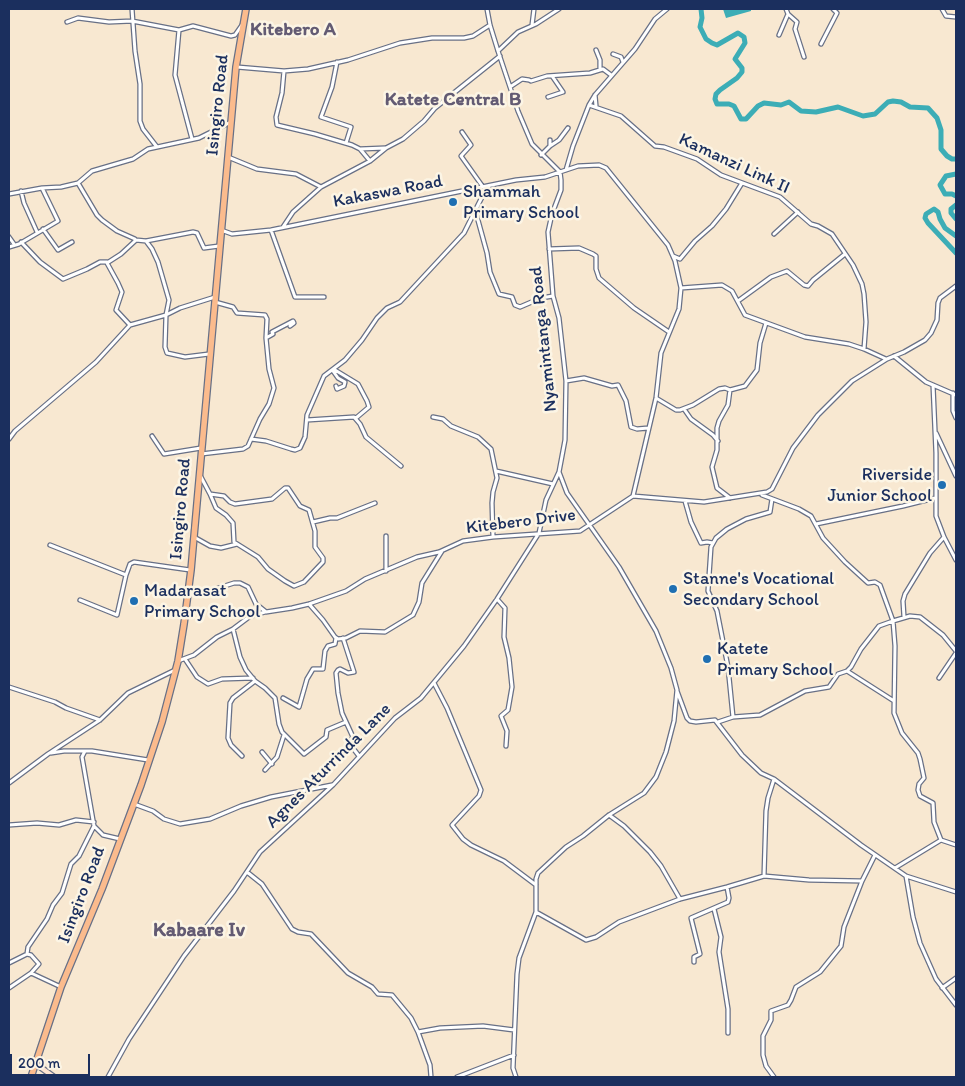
<!DOCTYPE html>
<style>
body{margin:0}
#map{position:relative;width:965px;height:1086px;overflow:hidden;background:#f8e8d1;font-family:Itim,sans-serif}
canvas{display:block}
.frame{position:absolute;inset:0;border:10px solid #1b2f5e;pointer-events:none}
.scale{position:absolute;left:10px;top:1054px;width:80px;height:22px;box-sizing:border-box;border:2px solid #1b2f5e;border-top:0;padding-left:6px;font-size:15px;line-height:18px;white-space:nowrap;color:#1b2f5e;-webkit-text-stroke:4px #fcf5e5;paint-order:stroke}
</style>
<div id="map">
<canvas width="965" height="1086"></canvas>
<div class="frame"></div>
<div class="scale">200 m</div>
</div>
<script>
const c = document.querySelector('canvas').getContext('2d');
c.lineJoin = 'round';
function paint(path, color) {
  c.fillStyle = color;
  c.fill(path, 'evenodd');
}
function toPath(rows) {
  const path = new Path2D();
  for (const r of rows) {
    path.moveTo(r[0], r[1]);
    for (let i = 2; i < r.length; i += 2) path.lineTo(r[i], r[i + 1]);
  }
  return path;
}
function stroke(path, color, width, dash) {
  c.strokeStyle = color;
  c.lineWidth = width;
  c.lineCap = dash ? 'butt' : 'round';
  c.setLineDash(dash || []);
  c.stroke(path);
}
function drawText(font, color, halo, rows, align = 'center') {
  c.font = font + ' Itim,sans-serif';
  c.lineWidth = 5;
  c.setLineDash([]);
  c.textBaseline = 'middle';
  c.strokeStyle = halo;
  c.fillStyle = color;
  for (const [text, x, y, turn = 0] of rows) {
    c.save();
    c.translate(x, y);
    c.rotate((+turn || 0) * Math.PI / 180);
    c.textAlign = isNaN(turn) ? turn : align;
    if (halo) c.strokeText(text, 0, 0);
    c.fillText(text, 0, 0);
    c.restore();
  }
}
paint(toPath([
 [723,9,751,9,751,11,726,18]
]), '#3cadb6');
stroke(toPath([
 [701,9,702,18,700,27,706,39,712,43,717,45,738,33,744,37,745,43,735,59,742,68,742,72,737,78,720,90,716,94,715,99,717,104,729,104,734,106,741,119,746,119,758,106,764,103,781,105,789,102,801,111,816,112,838,107,863,116,875,114,888,102,893,101,901,102,910,107,928,108,937,118,941,130,941,149,947,156,952,159,956,159],
 [956,174,946,176,940,185,945,194,952,194,956,196],
 [956,205,951,209,951,213,956,219],
 [956,236,945,228,940,219,938,212,934,209,926,214,925,218,928,223,956,253]
]), '#3cadb6', 5);
const street = toPath([
 [132,9,135,51,140,84,140,121,143,129,157,147],
 [487,9,490,25,498,51,518,111,532,144,560,172,561,180,561,190,552,214,548,232,553,296,559,318,566,381,565,440,559,472,567,493,619,567,656,631,671,668,677,690,674,721,666,752,656,777,644,793,609,815,583,836,566,847,538,873,536,879,536,912,519,958,517,974,513,1068,516,1077],
 [786,9,788,14,797,22,795,29,804,57],
 [942,9,946,16,956,17],
 [67,22,78,18,109,22,132,21,179,30],
 [532,25,534,9],
 [779,35,788,14],
 [821,44,837,13,833,9],
 [596,50,600,60,600,70],
 [498,51,518,32,536,24,559,9],
 [613,54,621,57,623,62],
 [337,62,332,87,321,117,351,127,346,143],
 [237,67,284,71,308,69,348,60,400,43,432,38,464,38,473,36,490,25],
 [284,71,282,93,276,117,277,125,315,134,352,145,360,149,370,161],
 [510,87,522,79,529,80,531,81,547,76,590,73,603,69,611,75],
 [595,95,596,106],
 [548,97,563,92,552,76],
 [589,105,621,116,655,146,664,147,697,159,721,175,780,197,811,224,818,226,832,234,853,265,862,284,864,294,866,322,864,349],
 [462,132,471,145,461,156,483,187],
 [192,139,175,75,179,30,193,26,231,36,235,35,242,25],
 [550,146,559,140,568,128],
 [360,149,385,148],
 [541,155,550,146,550,140],
 [228,157,257,169,296,174,321,187],
 [566,170,573,146,589,105,595,95,635,49,655,19,667,9],
 [78,183,97,215,102,220,117,231,135,239,135,241,121,254,107,263,118,283,122,292,116,310,130,325],
 [21,191,24,203,37,232],
 [9,194,42,188,61,187,78,183,92,171,133,159,148,149,199,138,231,122],
 [476,213,487,253,490,272,499,294,512,297,515,305,520,307,541,298,553,296],
 [283,227,293,212,321,187,370,161,386,148,403,139,424,121,435,108,500,56],
 [43,229,58,250,72,242],
 [221,230,232,234,271,230,516,180,545,177,578,166,599,165,606,168,668,245,675,261,681,288,679,309,661,353,656,398,633,496],
 [271,230,295,297,324,297],
 [774,234,798,212],
 [9,237,14,244],
 [136,240,146,241,193,232,197,233,204,248,219,246],
 [146,241,152,249,158,262,169,300,166,315,165,347,167,353,185,357,209,354],
 [21,242,40,262,63,279,87,269,100,262,107,262],
 [9,247,19,244,58,221,42,188],
 [549,249,579,248,593,254,596,256,596,269,599,278,634,308,669,332],
 [673,256,680,259,695,241,712,226,726,209,742,183],
 [681,288,722,285,732,291,745,315,805,337,849,344,864,349,886,359],
 [738,301,771,277,787,271,804,285,808,286,813,280,845,254],
 [215,302,233,307,237,313,265,315,267,319,266,338],
 [894,356,926,382,956,395],
 [335,370,358,384,367,401,369,407,356,418],
 [333,371,338,378,345,382,344,386,337,389,336,386],
 [566,381,584,378,612,386,618,385,626,401,631,427,637,429,648,428],
 [933,385,936,453,936,516,944,537,956,560],
 [730,390,728,405,719,421,717,428,717,450,712,467,717,488,730,498],
 [953,393,953,411,956,418],
 [656,398,676,410,680,410,693,405,719,389,725,388,730,390,745,386,757,370,760,343,766,323],
 [684,409,691,419,713,435,718,441],
 [433,417,443,419,451,426,478,437,491,449,497,478,493,492,492,503,493,537],
 [307,420,354,417,360,424,366,437,401,466],
 [936,433,956,476],
 [152,436,164,454,201,448],
 [9,439,15,431,96,362,130,325,166,315,180,308,215,297],
 [251,439,266,441,291,449,295,450,300,448,305,437,307,415,324,376,345,360,362,340,377,318,387,308,400,302,464,233,487,187],
 [201,454,243,449,248,446,260,419,269,404,274,388,269,369,266,338,273,334,272,332,293,321,294,323,290,326],
 [496,471,553,484],
 [201,477,210,494,224,496,230,502,235,504,272,499,285,488,288,488,300,506,309,510,315,531,315,547,323,558,323,562,304,582,294,586,285,581,268,569,258,557,234,542,233,523,226,515,216,508,210,494],
 [762,495,799,509,811,516,823,538,845,562,868,583,875,582,880,585,893,621,910,616,920,617,943,635,956,651],
 [685,501,691,522,701,543,707,542,713,543],
 [313,522,330,518,337,518,375,503],
 [816,524,903,506,935,498],
 [194,537,210,546,221,548,237,544],
 [50,545,126,575],
 [386,571,386,536],
 [189,587,191,591,200,594,234,583,240,583,248,587,256,604,266,612,292,608,309,604,346,591,365,579,417,557,439,552,463,541,493,537,580,531,633,496,704,502,767,492,772,489,793,448,818,415,852,381,887,359,904,352,925,340,931,333,937,320,938,303,940,298,956,286],
 [497,599,505,608,504,637,509,658,512,687,508,710,501,716,507,731,506,746],
 [80,600,117,615,126,575,130,564,134,562,190,570],
 [309,604,323,620,335,637,338,639,346,638,360,631,385,632,413,615,419,602,422,583,442,551],
 [904,617,903,601,905,594,930,553,944,537],
 [233,629,240,657,246,670,255,681,265,688,275,698,279,724,282,732,304,754,326,737,327,730,346,722],
 [343,638,354,672,348,673,340,669,338,670,336,673,338,693,342,713,353,737,349,743,359,756],
 [185,659,197,677,208,684,222,679,253,678],
 [178,661,194,655,217,637,233,629,249,617,265,612],
 [847,671,894,701],
 [939,678,956,653],
 [434,683,447,708,481,790,479,796,452,825,463,839,471,845,504,861,536,885],
 [9,687,55,702,66,708,100,720],
 [677,691,687,718,690,721,696,722,715,720,742,755,761,773,774,779,861,845,906,876,956,892],
 [283,698,299,707,307,679,313,669,323,669,325,651,328,646,335,644,336,638],
 [733,717,728,667,717,611,708,591,711,547,716,538,727,529,746,519,770,512,772,499],
 [718,722,733,717,760,715,805,691,829,687,838,674,847,671,851,667,861,649,879,626,893,621,895,646,894,713,902,733,918,753,920,759,924,778,919,784,918,790,920,796,933,803,934,822,941,840],
 [85,751,82,757,94,826,103,835,120,839],
 [262,752,272,764],
 [51,753,64,751,92,751,148,760],
 [242,756,231,745,228,738,230,703,233,698,255,681],
 [265,770,277,757,284,735],
 [9,783,48,754,100,720,128,693,175,670],
 [134,804,153,811,164,819,180,824,210,819,241,806,271,797,332,785],
 [609,815,624,826,650,852,661,866,680,899],
 [9,825,37,823,59,825,76,820,94,822],
 [895,868,941,840,956,845],
 [247,872,262,884,292,929,298,932,311,934,348,973,372,987,378,994,392,995,411,1018,418,1032,430,1065,431,1077],
 [764,876,809,880,862,881],
 [906,876,913,917,920,943,936,979,956,1005],
 [714,909,721,937,719,952,728,1009,728,1033],
 [536,912,586,940,596,937,619,922,680,899,727,887,764,876,766,811,768,798,774,779],
 [27,954,28,947,47,919,53,905,62,893,71,864,79,856,94,826],
 [694,962,694,957,700,954,691,918,728,902,729,898,727,887],
 [9,963,27,954,31,955,39,964,31,973],
 [9,988,31,973,61,987],
 [942,988,956,978],
 [418,1032,440,1028,483,1026,514,1030],
 [108,1077,129,1039,184,956,234,891,260,852,333,785,395,718,421,698,464,646,497,599,539,533,546,500,559,472],
 [457,1077,514,1055],
 [774,1077,766,1066,763,1055,763,1036,771,1020,771,1011,788,1005,791,1000,796,987,820,972,841,946,844,927,862,881,875,855]
]);
const secondary = toPath([
 [36,1064,54,1077]
]);
const primary = toPath([
 [31,1077,61,987,102,889,141,785,162,722,178,661,184,624,191,570,236,67,246,9]
]);
stroke(street, '#687086', 5.5);
stroke(secondary, '#687086', 7);
stroke(primary, '#687086', 8);
stroke(street, '#fff', 3);
stroke(secondary, '#fde4d1', 4.5);
stroke(primary, '#fbbb8d', 5.5);
for (const [x, y, r, color] of [
 [453,202,5,"#1f6fb2"],
 [942,485,5,"#1f6fb2"],
 [673,589,5,"#1f6fb2"],
 [134,601,5,"#1f6fb2"],
 [707,659,5,"#1f6fb2"]
]) {
  const dot = new Path2D();
  dot.arc(x, y, r, 0, 2 * Math.PI);
  c.fillStyle = color;
  c.fill(dot);
  stroke(dot, '#fcf5e5', 2);
}
drawText('18px', '#1b2f5e', '#fcf5e5', [
 ["Isingiro Road",218,105,-84],
 ["Kamanzi Link II",734,164,25],
 ["Kakaswa Road",388,192,-11],
 ["Nyamintanga Road",544,339,-96],
 ["Isingiro Road",181,509,-85],
 ["Kitebero Drive",521,522,-7],
 ["Agnes Aturrinda Lane",329,766,-45],
 ["Isingiro Road",82,895,-69]
]);
drawText('18px', '#1b2f5e', '#fcf5e5', [
 ["Shammah",463,192],
 ["Primary School",463,213],
 ["Riverside",932,475,"right"],
 ["Junior School",932,496,"right"],
 ["Stanne's Vocational",683,579],
 ["Secondary School",683,600],
 ["Madarasat",144,591],
 ["Primary School",144,612],
 ["Katete",717,649],
 ["Primary School",717,670]
], 'left');
drawText('bold 19px', '#635b73', '#fcf5e5', [
 ["Kitebero A",293,30],
 ["Katete Central B",453,100]
]);
drawText('bold 20px', '#635b73', '#fcf5e5', [
 ["Kabaare Iv",199,931]
]);
</script>
